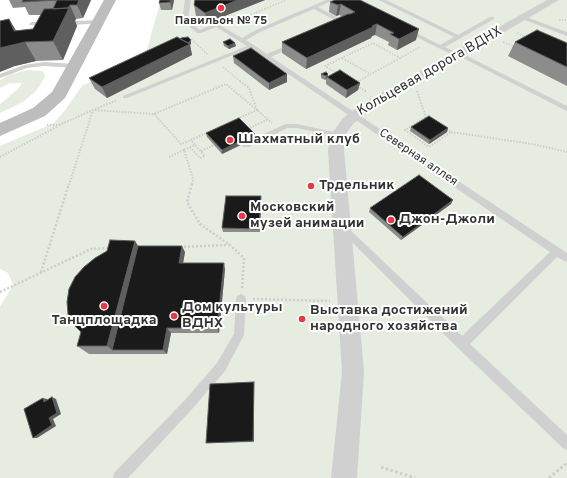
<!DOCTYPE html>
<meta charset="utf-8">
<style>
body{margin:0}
canvas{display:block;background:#fff}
</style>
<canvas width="567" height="478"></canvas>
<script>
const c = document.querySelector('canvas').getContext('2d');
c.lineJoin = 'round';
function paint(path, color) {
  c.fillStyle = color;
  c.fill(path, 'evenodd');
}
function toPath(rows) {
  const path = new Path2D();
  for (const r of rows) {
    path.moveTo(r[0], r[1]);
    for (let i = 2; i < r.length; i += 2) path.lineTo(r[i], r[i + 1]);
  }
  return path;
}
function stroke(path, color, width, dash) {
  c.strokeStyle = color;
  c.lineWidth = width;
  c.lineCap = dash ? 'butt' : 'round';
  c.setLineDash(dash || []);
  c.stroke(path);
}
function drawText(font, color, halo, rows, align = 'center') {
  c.font = font + ' Overpass,sans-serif';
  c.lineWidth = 4;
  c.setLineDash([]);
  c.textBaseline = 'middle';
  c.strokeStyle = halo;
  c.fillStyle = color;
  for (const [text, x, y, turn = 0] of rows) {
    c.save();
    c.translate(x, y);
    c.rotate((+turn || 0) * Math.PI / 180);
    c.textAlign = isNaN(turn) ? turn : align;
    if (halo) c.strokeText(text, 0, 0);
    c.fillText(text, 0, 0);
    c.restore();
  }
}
paint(toPath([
 [161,0,567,0,567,478,0,478,0,307,13,285,8,273,0,269,0,146,54,123,66,109,82,86,145,56],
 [29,70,43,71,45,77,36,91,23,102,0,113,0,104,18,89,22,83,10,83,0,88,0,80,11,74]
]), '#e6ecdf');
stroke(toPath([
 [559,20,567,20],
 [231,23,286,0],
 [517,33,527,38],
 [191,39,208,55],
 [503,42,515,47],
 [342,58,370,74],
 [223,67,241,82],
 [338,74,325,66,373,43,400,58,420,47],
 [357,82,400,58]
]), '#cdcdcd', 1.5, [1.5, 1.5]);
stroke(toPath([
 [240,81,249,88,257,110,272,123],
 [355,83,359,81],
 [357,86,367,92],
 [417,91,426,117],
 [154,114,181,144,191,140],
 [426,117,451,132,429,147,405,130,426,117],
 [47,125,59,125,93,110,154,114,226,84,257,110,191,140,195,145,184,150,193,179,192,185],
 [247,129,267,120],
 [451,132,532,144,567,152],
 [190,147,200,158,205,156,195,145],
 [201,151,214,145],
 [0,157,58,126],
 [169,157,184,150],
 [69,185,93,110,117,100]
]), '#cdcdcd', 2, [1.5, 1.5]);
stroke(toPath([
 [192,184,187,202,200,224,230,245,244,258,242,288],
 [180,247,229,245],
 [41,272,69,184],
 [0,292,91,249,111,248],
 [253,299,330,301]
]), '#cdcdcd', 2.5, [2, 2]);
stroke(toPath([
 [381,467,415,478],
 [549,478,567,463]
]), '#cdcdcd', 3, [2.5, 2.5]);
paint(toPath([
 [185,0,191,0,188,20,200,30,216,23,242,38,256,30,326,0,333,0,318,7,344,21,344,23,340,23,314,9,260,32,246,40,267,54,290,44,294,44,294,46,271,57,567,253,567,262,557,257,470,344,567,435,567,450,563,448,458,348,340,230,341,227,347,227,462,336,550,252,250,48,127,98,123,98,123,96,247,46,216,27,201,33,197,33,182,20,185,0],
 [379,0,386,0,458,35,490,17,494,17,494,19,445,47,457,53,461,53,567,106,567,111,459,56,455,56,404,31,404,29,408,29,440,45,454,37,379,0],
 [522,17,526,17,567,32,567,36,522,19,522,17],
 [99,20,101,21,101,23,74,25,71,23,74,21,99,20],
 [32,22,48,22,51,24,48,26,30,25,29,24,32,22],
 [44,62,75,64,78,66,75,68,44,66,27,68,0,78,0,74,24,65,44,62],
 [286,124,297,124,338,133,342,135,338,137,297,128,287,128,249,147,243,147,242,145,243,143,286,124],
 [241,294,245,296,246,299,244,335,225,371,193,408,128,478,113,478,114,473,185,400,217,363,234,334,236,299,237,296,241,294]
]), '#d0d0d0');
paint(toPath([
 [547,0,559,0,373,109,353,124,345,135,344,150,364,372,357,478,331,478,342,372,328,150,331,135,343,118,363,103,547,0]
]), '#d0d0d0');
paint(toPath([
 [104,0,116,0,65,98,45,116,0,136,0,123,33,108,52,92,104,0]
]), '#bdbdbd');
paint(toPath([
 [9,0,91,0,83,18,76,19,75,21,77,26,63,60,36,61,15,66,9,19,16,31,33,29,41,15,29,15,25,7,13,8],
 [174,0,172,10,161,10,159,3],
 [265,0,207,23,196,16,194,5],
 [335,0,416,40,397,50,388,45,389,42,375,35,372,36,371,38,306,69,282,53,282,42,342,16,339,15,336,16,329,12,330,2],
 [180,39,191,44,190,45,192,55,107,98,95,89,89,78],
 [223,42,236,46,229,49,224,46],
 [515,42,567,43,567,86,508,56],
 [233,56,287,74,287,82,269,90,234,63],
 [321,74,328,74,328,76,360,83,358,90,346,98,326,84,326,79,325,80,321,78],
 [411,127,448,128,447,132,429,144,410,131],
 [206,133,255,134,255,138,222,154,207,137],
 [261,196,260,232,223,232,222,228],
 [451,204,401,240,369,212,370,208],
 [138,246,185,252,183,263,225,269,219,333,171,333,167,354,89,354,77,346],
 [254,382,254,442,207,443,206,443]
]), '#8c8c8c');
paint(toPath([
 [79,0,91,0,83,18,77,5],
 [171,0,174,0,172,10,170,2],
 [238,0,265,0,207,23,205,13],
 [341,4,339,15,336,16,338,5],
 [70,5,76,19,75,21,77,26,63,60,53,41],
 [9,19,20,37,25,42,36,61,15,66,0,72,0,48,14,31],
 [377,24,375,35,372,36,371,38,306,69,307,58],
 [419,29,416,40,397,50,399,39],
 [191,40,191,44,190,45,192,55,107,98,102,87,188,43],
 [235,43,236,46,229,49,228,46],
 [287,74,287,82,269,90,269,83],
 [328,74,328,78,327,77,326,79,325,80,326,76],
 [360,83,358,90,346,98,347,90],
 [448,128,447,132,429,144,430,140],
 [255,134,255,138,222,154,222,150],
 [261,196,261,199,260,232,259,229],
 [453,200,451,204,401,240,403,237],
 [135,241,142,252,112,350,107,346],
 [182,246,185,252,182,269,179,263],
 [224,263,225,269,219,333,217,328],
 [167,328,171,333,167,354,163,350],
 [254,382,254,442,253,441],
 [52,397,56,399,61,414,53,419,56,426,37,438,33,438,49,418],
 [43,398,47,399,48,404,44,402]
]), '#5f5f5f');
const building = toPath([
 [23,0,79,0,77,5,70,5,68,8,53,9,57,0,22,2,23,0],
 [160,0,171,0,170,2,159,3,160,0],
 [195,0,238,0,205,13,194,5,195,0],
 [335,0,360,0,419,29,399,39,390,34,394,33,377,24,372,26,373,27,307,58,282,42,348,14,350,14,355,12,341,4,338,5,330,2,335,0],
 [69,8,53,41,25,42,0,48,0,21,9,19,14,31,33,29,44,9,69,8],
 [537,30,567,43,567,67,515,42,537,30],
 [177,37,190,44,102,87,89,78,177,37],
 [188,37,191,40,188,43,180,39,181,38,188,37],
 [230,39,235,43,228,46,223,42,230,39],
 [251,48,287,74,269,83,233,56,251,48],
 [340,70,360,83,347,90,327,77,340,70],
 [326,72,328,74,326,76,321,74,326,72],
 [429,116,448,128,430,140,411,127,429,116],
 [239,118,255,134,222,150,206,133,239,118],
 [419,175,453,200,403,237,370,208,419,175],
 [226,196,261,196,259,229,222,228,226,196],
 [110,240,135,241,107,346,77,346,81,332,73,324,68,314,67,302,69,289,75,277,84,267,95,258,107,251,110,240],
 [138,246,182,246,179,263,224,263,217,328,167,328,163,350,112,350,138,246],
 [254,382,253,441,206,443,210,384,254,382],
 [52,397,57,413,49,418,52,425,33,438,24,409,43,398,44,402,52,397]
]);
paint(building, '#1a1a1a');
stroke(building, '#5f5f5f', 1);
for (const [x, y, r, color] of [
 [221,8,4,"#e63946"],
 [230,140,4,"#e63946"],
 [311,186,4,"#e63946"],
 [242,216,4,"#e63946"],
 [391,220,4,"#e63946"],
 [104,306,4,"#e63946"],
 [174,316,4,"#e63946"],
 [302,319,4,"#e63946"]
]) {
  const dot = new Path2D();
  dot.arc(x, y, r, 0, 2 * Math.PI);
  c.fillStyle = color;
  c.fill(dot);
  stroke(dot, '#fff', 1.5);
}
drawText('bold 12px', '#333', '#fff', [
 ["Павильон № 75",221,22]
]);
drawText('12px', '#333', '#fff', [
 ["Северная аллея",418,158,34]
]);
drawText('14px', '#333', '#fff', [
 ["Кольцевая дорога ВДНХ",430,72,-30]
]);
drawText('bold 14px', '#333', '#fff', [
 ["Шахматный клуб",238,140],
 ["Трдельник",319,186],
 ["Московский",250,208],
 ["музей анимации",250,224],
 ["Джон-Джоли",399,220],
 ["Дом культуры",182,308],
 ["ВДНХ",182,324],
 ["Выставка достижений",310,311],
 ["народного хозяйства",310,327],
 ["Танцплощадка",104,321,"center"]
], 'left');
</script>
